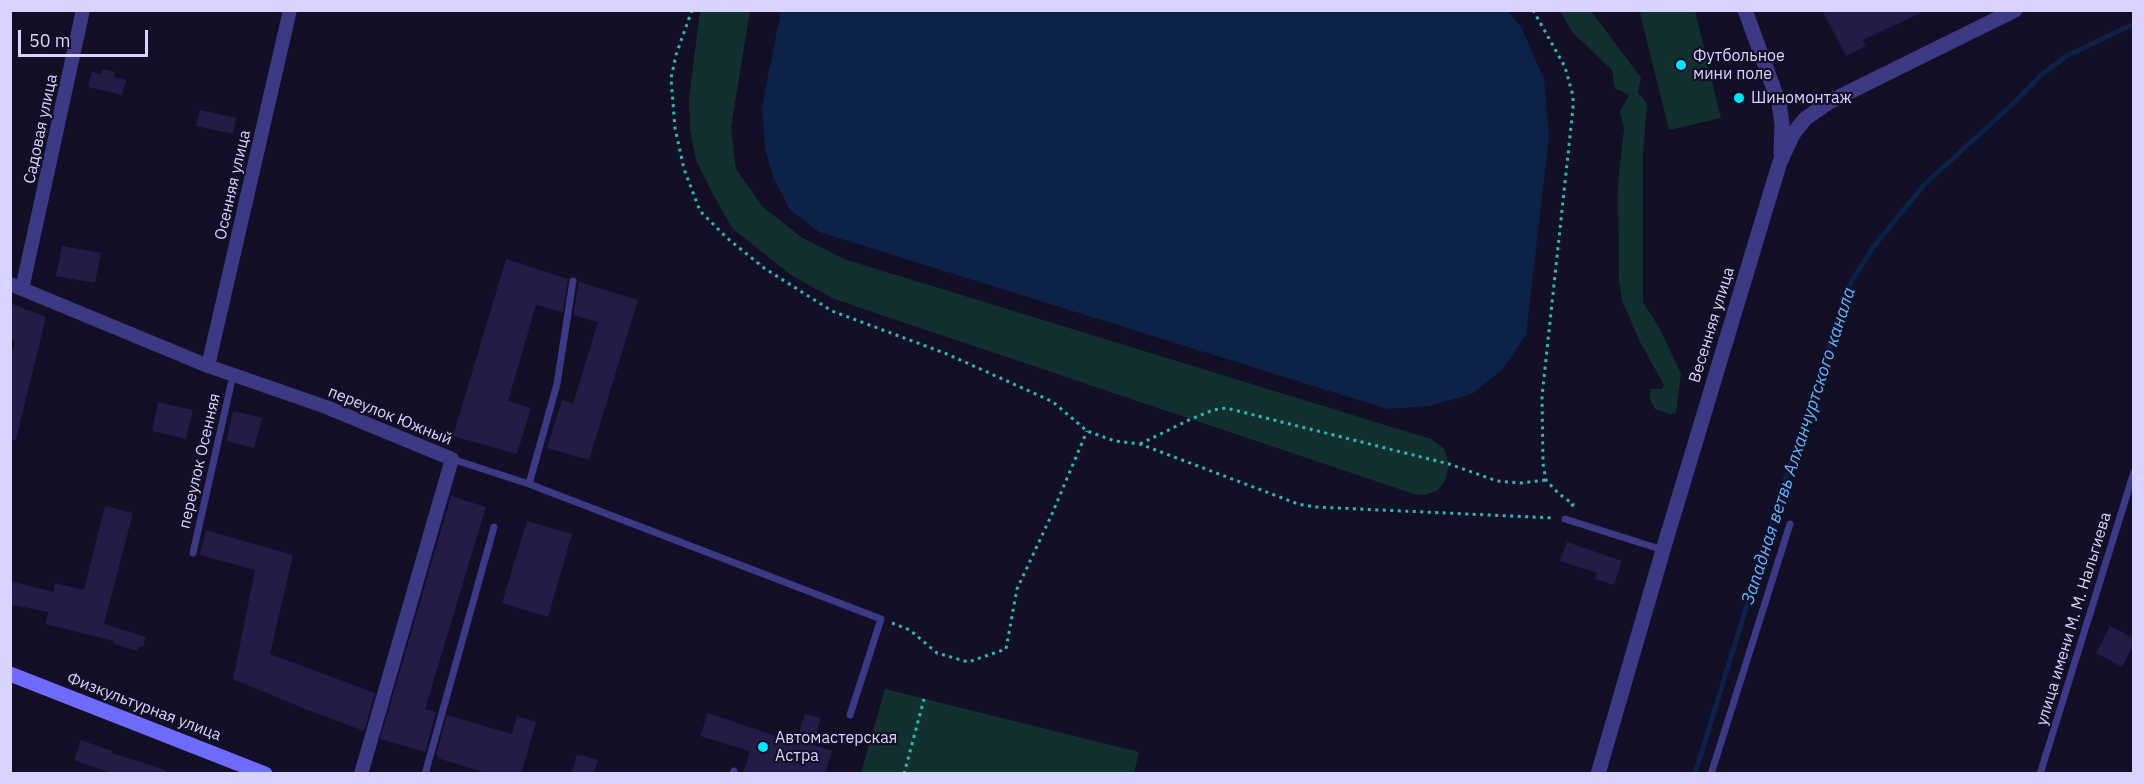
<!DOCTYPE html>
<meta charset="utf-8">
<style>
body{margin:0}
#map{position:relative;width:2144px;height:784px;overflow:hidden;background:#130f26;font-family:"IBM Plex Sans",sans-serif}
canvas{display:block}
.frame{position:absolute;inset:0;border:12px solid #d9d4ff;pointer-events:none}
.scale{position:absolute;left:18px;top:30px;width:130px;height:27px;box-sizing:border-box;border:3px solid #d9d4ff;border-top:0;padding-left:8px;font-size:18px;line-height:21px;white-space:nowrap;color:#d9d4ff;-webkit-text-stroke:4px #130f26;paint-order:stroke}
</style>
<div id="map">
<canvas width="2144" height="784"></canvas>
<div class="frame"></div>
<div class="scale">50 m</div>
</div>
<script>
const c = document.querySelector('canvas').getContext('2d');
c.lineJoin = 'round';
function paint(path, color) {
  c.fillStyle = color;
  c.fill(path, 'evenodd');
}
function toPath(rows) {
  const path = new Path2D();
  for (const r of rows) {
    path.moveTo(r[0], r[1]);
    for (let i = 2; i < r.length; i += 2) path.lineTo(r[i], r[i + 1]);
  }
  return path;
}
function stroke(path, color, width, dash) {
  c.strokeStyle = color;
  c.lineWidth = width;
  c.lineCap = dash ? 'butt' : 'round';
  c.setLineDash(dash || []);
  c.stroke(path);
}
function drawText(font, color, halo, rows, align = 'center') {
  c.font = font + ' "IBM Plex Sans",sans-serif';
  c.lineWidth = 4.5;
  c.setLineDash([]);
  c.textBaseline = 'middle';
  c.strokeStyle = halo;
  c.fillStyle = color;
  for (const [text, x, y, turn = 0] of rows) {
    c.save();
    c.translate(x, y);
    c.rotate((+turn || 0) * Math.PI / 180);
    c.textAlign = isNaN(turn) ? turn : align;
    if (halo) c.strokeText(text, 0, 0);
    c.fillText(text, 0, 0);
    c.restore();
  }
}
paint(toPath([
 [1651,10,1695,11,1721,118,1669,130,1640,13],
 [700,11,750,11,731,127,736,169,763,207,801,237,844,259,1431,439,1444,449,1449,464,1446,479,1438,490,1425,495,1414,494,834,299,791,275,732,228,708,185,696,160,690,130,689,98],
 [1560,11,1591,11,1641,78,1638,93,1647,103,1643,154,1643,302,1660,329,1681,374,1676,413,1671,414,1655,409,1650,399,1650,389,1662,389,1664,385,1639,340,1622,300,1619,280,1618,183,1624,129,1620,112,1629,95,1615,88,1612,70,1573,33],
 [885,689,1139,752,1134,773,861,773]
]), '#12302f');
paint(toPath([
 [781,11,1508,11,1521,27,1544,79,1549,137,1526,335,1502,370,1472,394,1429,406,1387,409,819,232,790,210,774,179,765,149,762,106]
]), '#0c2248');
stroke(toPath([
 [1800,434,1851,282,1874,246,1925,184,2018,99,2042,74,2068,55,2134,24],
 [1695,774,1796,445]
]), '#0c2248', 5);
paint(toPath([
 [1822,10,1927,10,1863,40,1866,46,1846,56],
 [102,69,115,72,114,77,126,80,122,95,88,87,92,72,101,74],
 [200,110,236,118,233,134,196,126],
 [62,246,101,253,95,283,56,276],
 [506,259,568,279,563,312,536,305,508,401,531,408,517,454,453,436],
 [579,282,638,300,589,460,547,448,562,400,573,404,598,322,573,315],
 [10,303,46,317,16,440,10,440,10,359,15,342,10,336],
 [158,402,193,410,186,439,152,431],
 [233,411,262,418,254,448,226,441],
 [451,496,486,507,425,709,436,712,425,752,380,739],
 [105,506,133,513,104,624,146,637,143,647,139,646,137,651,114,644,114,641,45,624,48,612,10,604,10,581,53,592,55,583,84,590],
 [527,521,572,534,548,617,502,603],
 [206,530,293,555,270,654,375,693,364,731,305,709,233,679,255,570,200,555],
 [1567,542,1622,561,1614,585,1595,579,1597,573,1560,561],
 [2110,626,2133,638,2133,646,2122,667,2096,653],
 [708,713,796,743,805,714,821,718,813,745,832,751,825,774,743,774,750,751,700,736],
 [447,715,512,734,517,716,536,722,521,774,490,774,437,758,438,756,436,755],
 [81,740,112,751,112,753,166,770,165,774,113,774,74,760],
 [577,754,598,760,594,774,571,774]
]), '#241b47');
stroke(toPath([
 [692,10,676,55,671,78,675,128,684,169,700,211,727,238,764,268,832,311,947,354,1038,395,1053,402,1087,431,1115,441,1140,444,1298,504,1316,507,1554,518],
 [1533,10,1565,67,1573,96,1573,108,1542,396,1543,464,1546,480,1558,493,1573,504,1570,510],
 [1140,444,1191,419,1213,410,1226,408,1449,464,1497,481,1520,483,1546,480],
 [892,623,910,630,937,653,968,662,1006,649,1017,589,1052,514,1087,431],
 [904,774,924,699]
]), '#2fb8b0', 3, [3, 4.5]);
stroke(toPath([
 [452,459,529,484,881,619,850,715],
 [529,484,557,384,573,281],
 [1565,519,1663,550],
 [193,553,233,375],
 [425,774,494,527],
 [733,774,734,771],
 [1711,774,1790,524],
 [2040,774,2134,472]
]), '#3d3a85', 7);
stroke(toPath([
 [10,284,208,366,326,407,452,459,361,774],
 [22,289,83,10],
 [208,366,290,10]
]), '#3d3a85', 14);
stroke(toPath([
 [1745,10,1779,103,1782,124,1781,153],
 [1598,774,1663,550,1769,198,1780,162,1793,134,1805,119,1829,102,2015,10]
]), '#3d3a85', 15);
stroke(toPath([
 [10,674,265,774]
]), '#6f6bff', 15);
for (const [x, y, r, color] of [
 [1681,65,6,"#00e5ff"],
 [1739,98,6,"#00e5ff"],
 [763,747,6,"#00e5ff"]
]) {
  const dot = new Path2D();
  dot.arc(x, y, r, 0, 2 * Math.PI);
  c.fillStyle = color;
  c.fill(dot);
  stroke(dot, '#130f26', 2);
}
drawText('16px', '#d9d4ff', '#130f26', [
 ["Футбольное",1693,56],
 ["мини поле",1693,74],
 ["Шиномонтаж",1751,98],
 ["Автомастерская",775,738],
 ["Астра",775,756]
], 'left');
drawText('16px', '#d9d4ff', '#130f26', [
 ["Садовая улица",41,129,-78],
 ["Осенняя улица",233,185,-77],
 ["Весенняя улица",1712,325,-73],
 ["переулок Южный",390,416,22],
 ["переулок Осенняя",200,461,-77],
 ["улица имени М. М. Нальгиева",2074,619,-73],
 ["Физкультурная улица",144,707,21]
]);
drawText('italic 18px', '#62b6ff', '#130f26', [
 ["Западная ветвь Алханчуртского канала",1799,446,-72]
]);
</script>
